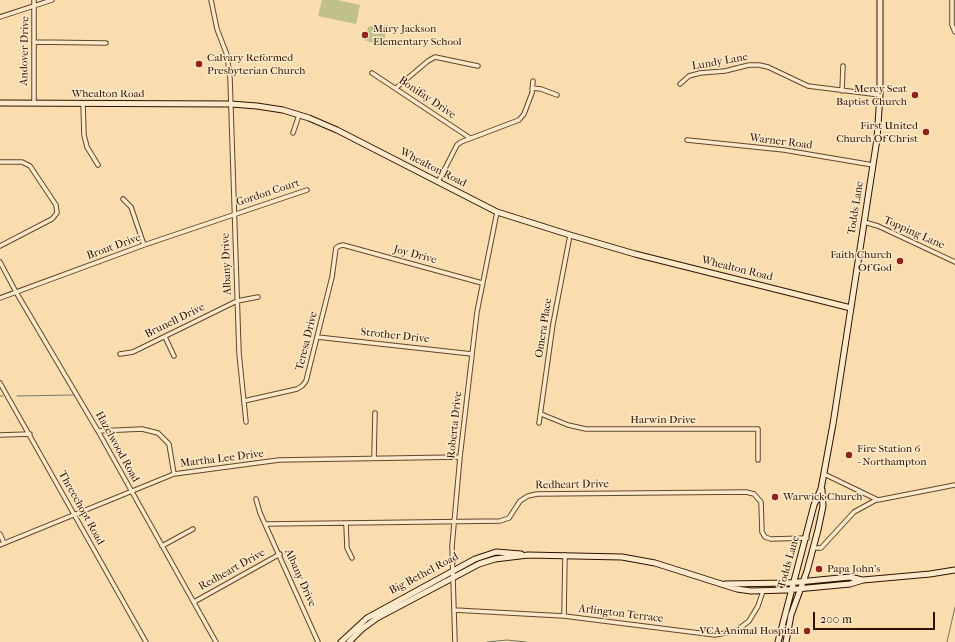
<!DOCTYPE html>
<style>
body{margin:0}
#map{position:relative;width:955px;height:642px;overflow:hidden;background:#faddae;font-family:"IM FELL French Canon",serif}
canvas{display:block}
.scale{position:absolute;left:813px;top:612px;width:122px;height:18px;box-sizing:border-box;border:2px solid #2e1200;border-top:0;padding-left:5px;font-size:12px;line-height:14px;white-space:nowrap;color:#2e1200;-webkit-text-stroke:3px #fce9ca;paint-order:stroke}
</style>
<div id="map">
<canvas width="955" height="642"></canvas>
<div class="scale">200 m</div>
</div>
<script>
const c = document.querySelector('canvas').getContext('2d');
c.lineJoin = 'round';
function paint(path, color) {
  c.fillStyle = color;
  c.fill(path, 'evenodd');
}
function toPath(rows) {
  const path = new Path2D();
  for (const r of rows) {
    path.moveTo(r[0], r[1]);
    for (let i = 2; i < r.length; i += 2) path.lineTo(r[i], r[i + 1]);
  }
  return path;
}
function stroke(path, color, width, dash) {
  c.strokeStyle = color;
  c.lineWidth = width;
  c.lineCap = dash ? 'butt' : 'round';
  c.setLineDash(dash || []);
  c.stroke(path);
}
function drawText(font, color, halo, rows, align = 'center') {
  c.font = font + ' "IM FELL French Canon",serif';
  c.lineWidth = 3;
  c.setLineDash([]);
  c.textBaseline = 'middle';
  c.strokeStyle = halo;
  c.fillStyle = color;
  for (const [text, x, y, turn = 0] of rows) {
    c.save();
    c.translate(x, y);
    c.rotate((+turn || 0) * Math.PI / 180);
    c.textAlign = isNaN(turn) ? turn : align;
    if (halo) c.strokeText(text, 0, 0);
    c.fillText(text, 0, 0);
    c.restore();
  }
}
paint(toPath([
 [322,0,337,0,360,5,356,24,318,16],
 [381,24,388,25,383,44,381,45,364,40,368,27]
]), '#bfc08a');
stroke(toPath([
 [0,396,3,396],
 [17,396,73,395],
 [487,642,507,640,526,642],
 [947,642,955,607]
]), '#727769', 1);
const street = toPath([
 [211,0,217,29,227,55,230,78,239,353,246,422],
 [952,0,952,25,955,32],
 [0,17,52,0],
 [34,42,106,43],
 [372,73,470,138],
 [680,84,689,76,700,73,725,71,749,65,759,65,768,67,808,86,880,95],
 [396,88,428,61,435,57,478,66],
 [532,88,541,89,557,95],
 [842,91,843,66],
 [34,103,34,0],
 [83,103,84,135,87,147,98,165],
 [293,133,299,115],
 [687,140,784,150,873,165],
 [0,162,22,162,30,166,56,205,57,213,52,219,0,246],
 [438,182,457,145,461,142,519,120,524,114,532,93,533,81],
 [123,199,131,207,144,245],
 [864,222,878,226,955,262],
 [0,262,16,292,98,431,216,642],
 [0,298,144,245,307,190],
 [165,337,174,356],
 [317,337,472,354],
 [120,354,133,352,237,301,258,297],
 [0,383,146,642],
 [244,401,297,389,302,386,306,381,332,277,336,248,339,246,343,245,482,283],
 [541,414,568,425,586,429,758,429,758,460],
 [539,423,553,324,570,235],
 [98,431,142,429,158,433,169,444,174,474],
 [0,435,30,434],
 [374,458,375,413],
 [824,474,878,500,955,485],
 [256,499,260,513,318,642],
 [266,524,500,521,509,518,520,501,528,496,537,494,746,492,754,494,761,502,762,532,765,537,771,539,807,538],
 [346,524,347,548,352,558],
 [0,534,4,543],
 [0,545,174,474,279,460,460,457],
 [162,546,193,529],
 [813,548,821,548,854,512,876,500],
 [194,602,280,554],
 [454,610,564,616,715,635,736,631,749,621,758,606,763,591],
 [564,616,565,555],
 [455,642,452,546,460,457,477,312,497,212]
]);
const secondary = toPath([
 [0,103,231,104,257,106,283,110,309,118,337,130,497,212,570,235,635,254,851,308],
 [725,584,788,583,850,577,862,580],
 [341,642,367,618,475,559,496,552,521,554],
 [349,642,362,629,377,618,479,564,495,559,528,555,622,557,655,563,737,589,751,591,786,590,850,584,863,580,930,574,955,570],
 [778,642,814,505,821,489,833,424,877,139,880,95,880,0],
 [786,642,791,615,807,571,818,530,823,506,822,490]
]);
stroke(street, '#61452c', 5.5);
stroke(secondary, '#2e1200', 7);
stroke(street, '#fce9ca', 3.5);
stroke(secondary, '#fce9ca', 5);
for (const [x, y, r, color] of [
 [365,35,4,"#8f2418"],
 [199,64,4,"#8f2418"],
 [915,95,4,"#8f2418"],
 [926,132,4,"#8f2418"],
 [900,261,4,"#8f2418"],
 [849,455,4,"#8f2418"],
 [775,497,4,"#8f2418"],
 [819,569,4,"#8f2418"],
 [807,631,4,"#8f2418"]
]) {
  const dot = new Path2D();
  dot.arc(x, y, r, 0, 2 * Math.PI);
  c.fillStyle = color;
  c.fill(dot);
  stroke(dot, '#fce9ca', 1.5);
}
drawText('11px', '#2e1200', '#fce9ca', [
 ["Mary Jackson",373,29],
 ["Elementary School",373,42],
 ["Calvary Reformed",207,58],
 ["Presbyterian Church",207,71],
 ["Mercy Seat",907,89,"right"],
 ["Baptist Church",907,102,"right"],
 ["First United",918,126,"right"],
 ["Church Of Christ",918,139,"right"],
 ["Faith Church",892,255,"right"],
 ["Of God",892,268,"right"],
 ["Fire Station 6",857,449],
 ["- Northampton",857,462],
 ["Warwick Church",783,497],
 ["Papa John's",827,569],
 ["VCA Animal Hospital",799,631,"right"]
], 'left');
drawText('11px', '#2e1200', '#fce9ca', [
 ["Andover Drive",25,51,-89],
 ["Lundy Lane",720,62,-10],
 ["Whealton Road",108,94],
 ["Bonifay Drive",427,98,34],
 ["Warner Road",781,142,7],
 ["Whealton Road",433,168,27],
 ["Gordon Court",268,193,-18],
 ["Todds Lane",856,208,-81],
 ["Topping Lane",914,233,24],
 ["Brout Drive",114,247,-20],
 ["Joy Drive",415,255,15],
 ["Albany Drive",227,264,-92],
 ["Whealton Road",737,269,14],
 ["Brunell Drive",175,321,-26],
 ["Omera Place",544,328,-81],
 ["Strother Drive",395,336,6],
 ["Teresa Drive",307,341,-76],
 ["Harwin Drive",663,420],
 ["Roberta Drive",455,425,-84],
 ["Hazelwood Road",117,447,61],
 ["Martha Lee Drive",222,459,-7],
 ["Redheart Drive",572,485,-1],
 ["Threechopt Road",81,508,61],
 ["Todds Lane",789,562,-74],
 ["Redheart Drive",232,570,-29],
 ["Big Bethel Road",424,574,-28],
 ["Albany Drive",300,578,66],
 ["Arlington Terrace",621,614,7]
]);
</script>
